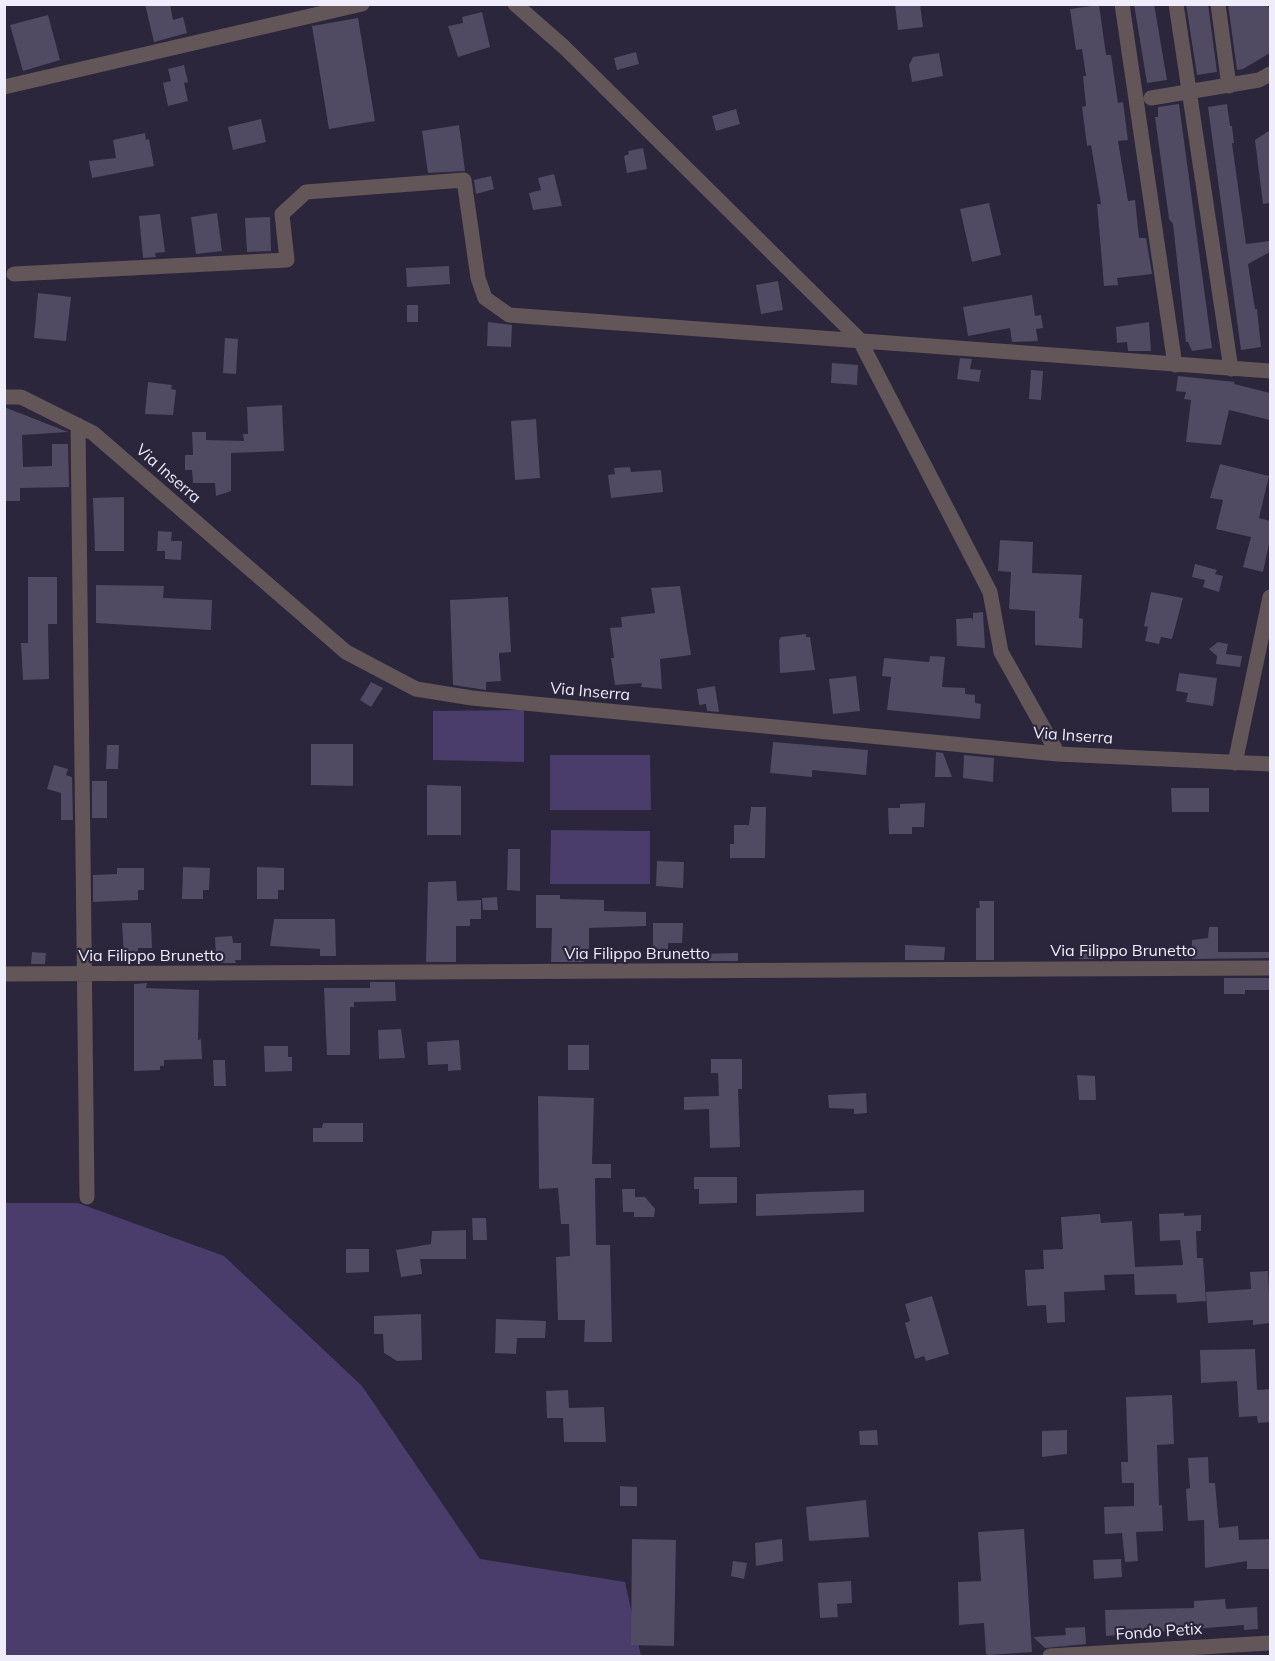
<!DOCTYPE html>
<style>
body{margin:0}
#map{position:relative;width:1275px;height:1661px;overflow:hidden;background:#2b263b;font-family:Mulish,sans-serif}
canvas{display:block}
.frame{position:absolute;inset:0;border:6px solid #efecfb;pointer-events:none}
</style>
<div id="map">
<canvas width="1275" height="1661"></canvas>
<div class="frame"></div>
</div>
<script>
const c = document.querySelector('canvas').getContext('2d');
c.lineJoin = 'round';
function paint(path, color) {
  c.fillStyle = color;
  c.fill(path, 'evenodd');
}
function toPath(rows) {
  const path = new Path2D();
  for (const r of rows) {
    path.moveTo(r[0], r[1]);
    for (let i = 2; i < r.length; i += 2) path.lineTo(r[i], r[i + 1]);
  }
  return path;
}
function stroke(path, color, width, dash) {
  c.strokeStyle = color;
  c.lineWidth = width;
  c.lineCap = dash ? 'butt' : 'round';
  c.setLineDash(dash || []);
  c.stroke(path);
}
function drawText(font, color, halo, rows, align = 'center') {
  c.font = font + ' Mulish,sans-serif';
  c.lineWidth = 4.5;
  c.setLineDash([]);
  c.textBaseline = 'middle';
  c.strokeStyle = halo;
  c.fillStyle = color;
  for (const [text, x, y, turn = 0] of rows) {
    c.save();
    c.translate(x, y);
    c.rotate((+turn || 0) * Math.PI / 180);
    c.textAlign = isNaN(turn) ? turn : align;
    if (halo) c.strokeText(text, 0, 0);
    c.fillText(text, 0, 0);
    c.restore();
  }
}
paint(toPath([
 [524,710,524,762,433,760,433,711],
 [550,755,650,755,651,810,550,810],
 [551,830,650,831,650,884,550,884],
 [4,1203,78,1203,224,1256,362,1386,480,1559,625,1582,641,1656,5,1656]
]), '#4a3d6b');
paint(toPath([
 [145,4,170,4,173,20,183,17,187,33,154,42],
 [895,4,920,4,923,27,898,30],
 [1134,4,1154,4,1167,80,1147,83],
 [1186,4,1208,4,1217,72,1197,75],
 [1228,4,1267,4,1270,11,1270,53,1243,69,1237,70],
 [1099,5,1106,55,1111,55,1118,103,1123,102,1128,140,1118,141,1128,201,1135,200,1139,238,1146,238,1152,274,1117,278,1118,285,1104,286,1097,204,1101,204,1091,145,1087,146,1082,107,1086,106,1083,76,1086,76,1082,49,1076,50,1070,9],
 [482,12,490,47,458,57,448,26,463,23,462,17],
 [48,15,60,60,23,71,10,25],
 [358,18,375,121,329,129,312,26],
 [636,52,639,64,617,70,614,58],
 [939,53,943,76,912,82,909,65,913,57],
 [184,65,188,82,184,83,188,101,168,106,163,83,171,81,168,69],
 [1179,104,1212,348,1192,351,1188,342,1186,342,1173,224,1169,219,1155,117,1158,117,1158,107],
 [1227,104,1230,126,1232,126,1234,143,1232,143,1246,244,1270,241,1270,252,1248,264,1255,309,1257,309,1261,347,1241,350,1208,107],
 [736,109,740,124,716,131,712,116],
 [261,119,266,142,233,150,228,127],
 [459,125,465,171,428,173,422,131],
 [1270,130,1270,203,1263,204,1255,140],
 [145,133,146,140,149,139,154,166,92,178,89,161,116,158,113,140],
 [643,148,647,169,627,173,624,156,629,154,628,151],
 [554,174,562,206,533,210,529,193,541,190,538,178],
 [491,176,494,189,476,194,474,180],
 [989,203,1001,255,972,262,960,209],
 [217,213,222,251,196,254,191,217],
 [160,214,165,252,155,253,156,257,143,258,139,216],
 [270,217,271,251,247,252,245,218],
 [449,266,450,284,407,287,406,268],
 [778,281,783,310,761,314,756,285],
 [38,293,71,297,66,341,34,338],
 [1032,295,1035,316,1041,315,1043,328,1036,329,1038,341,1012,342,1010,328,968,336,963,307],
 [407,305,418,305,418,322,407,322],
 [488,322,512,325,511,347,487,346],
 [1149,322,1151,351,1128,351,1127,342,1117,343,1116,327],
 [225,338,238,339,236,374,223,373],
 [960,358,972,359,970,369,981,370,979,382,957,379],
 [832,363,858,365,857,385,831,383],
 [1031,370,1043,371,1041,400,1029,399],
 [1178,376,1235,382,1234,384,1270,393,1270,420,1229,410,1221,445,1186,442,1191,400,1184,399,1186,392,1176,391],
 [148,382,172,385,171,389,176,390,173,415,145,414],
 [282,405,284,451,231,453,231,491,216,496,215,483,193,483,192,470,185,470,185,455,193,455,192,432,206,432,206,440,244,441,243,434,248,434,247,407],
 [4,407,68,432,22,435,23,467,52,466,52,444,68,444,69,487,20,488,20,501,4,501],
 [536,419,540,478,515,480,511,421],
 [1220,464,1269,476,1259,518,1270,521,1270,539,1263,572,1243,567,1251,537,1216,529,1223,500,1210,498],
 [630,467,631,472,661,470,663,492,611,498,608,475,615,474,614,468],
 [124,497,124,551,95,551,93,498],
 [158,531,172,532,171,541,182,541,181,560,165,559,165,551,157,551],
 [1000,540,1033,542,1032,573,1082,575,1079,618,1083,619,1082,648,1035,645,1035,611,1009,609,1011,572,998,571],
 [1195,564,1217,570,1215,574,1223,576,1219,592,1203,587,1205,580,1192,577],
 [28,577,57,577,57,624,48,624,49,679,23,680,21,643,28,643],
 [96,585,164,586,163,598,212,600,211,630,96,623],
 [680,586,691,655,660,659,662,689,641,687,642,683,615,685,611,658,614,658,610,628,622,627,621,617,655,613,651,588],
 [1151,592,1183,598,1172,639,1161,637,1159,644,1145,641,1148,627,1144,626],
 [508,597,511,652,499,653,501,681,486,682,486,690,453,685,450,600],
 [983,612,985,648,957,646,956,619,972,618,973,621,973,613],
 [806,634,806,637,810,637,815,670,780,673,779,640,781,637],
 [1218,642,1228,644,1226,654,1242,656,1240,667,1216,664,1217,656,1209,649],
 [930,656,945,657,942,687,965,688,965,694,975,695,975,703,981,704,980,719,887,710,891,677,882,676,884,658,929,662],
 [1179,673,1217,678,1213,706,1186,702,1188,693,1176,691],
 [856,676,860,711,833,714,829,679],
 [371,682,383,688,371,707,360,700],
 [715,686,719,712,707,711,706,704,699,705,697,689],
 [773,742,868,750,866,775,812,770,812,777,770,773],
 [311,744,353,744,353,786,311,785],
 [107,745,119,745,118,769,106,769],
 [936,752,943,753,952,777,935,777],
 [964,755,994,758,993,782,963,778],
 [54,765,68,769,66,775,72,777,73,820,61,820,61,793,47,789],
 [92,781,107,781,107,818,92,818],
 [427,785,461,786,461,835,427,835],
 [1171,788,1209,788,1209,812,1172,812],
 [925,803,924,827,912,827,912,834,889,834,888,808,900,808,900,804],
 [751,807,766,807,765,858,730,858,730,844,734,844,734,825,749,825],
 [508,849,520,849,520,891,507,890],
 [657,861,684,862,683,888,656,886],
 [183,867,210,868,209,890,203,890,203,899,182,899],
 [257,867,284,868,284,890,278,890,278,899,257,899],
 [117,868,144,868,144,890,138,890,138,900,93,902,93,875,117,874],
 [456,881,457,901,481,900,481,919,470,919,470,926,456,926,456,962,426,962,428,882],
 [536,895,560,895,560,899,604,900,604,911,646,912,646,926,589,928,589,952,583,952,584,962,551,962,552,928,536,928],
 [497,897,498,910,483,910,482,898],
 [979,901,994,901,994,960,976,960,976,908,980,908],
 [274,919,335,919,336,956,320,956,320,949,270,946],
 [122,923,151,923,152,948,138,948,138,956,124,956],
 [653,923,683,923,682,943,668,943,668,951,653,951],
 [1209,927,1218,927,1218,952,1270,952,1270,958,1192,959,1192,940,1208,938],
 [232,936,233,943,241,943,241,960,235,960,236,963,219,963,216,960,215,937],
 [905,945,945,947,944,960,905,960],
 [32,952,46,953,45,964,31,964],
 [738,953,738,961,697,961,693,954],
 [1093,953,1094,959,1079,959,1079,954],
 [1224,978,1270,978,1270,990,1245,990,1245,994,1224,994],
 [370,982,395,982,396,1001,354,1002,354,1007,350,1007,350,1055,327,1055,324,988,370,988],
 [147,983,146,988,199,990,198,1040,201,1039,202,1059,164,1060,164,1066,160,1066,160,1070,134,1071,134,984],
 [401,1029,405,1058,379,1059,378,1030],
 [459,1040,461,1070,448,1071,448,1064,428,1065,427,1042],
 [568,1045,589,1045,589,1070,568,1070],
 [264,1046,288,1046,288,1057,292,1057,292,1071,265,1072],
 [711,1059,742,1059,742,1089,738,1089,740,1147,710,1148,709,1109,684,1110,684,1097,719,1096,718,1073,711,1073],
 [213,1060,225,1060,226,1086,214,1086],
 [1077,1075,1095,1076,1096,1100,1079,1100],
 [866,1093,867,1113,854,1114,854,1109,829,1108,828,1095],
 [538,1096,594,1098,592,1164,611,1164,611,1178,595,1178,596,1245,610,1245,612,1342,584,1342,585,1320,558,1320,556,1257,570,1256,569,1224,561,1224,558,1188,539,1189],
 [323,1123,363,1123,363,1142,313,1142,313,1128,322,1128],
 [694,1177,737,1177,737,1203,699,1204,699,1189,694,1189],
 [622,1189,635,1189,635,1197,645,1197,655,1209,654,1217,634,1217,634,1212,623,1212],
 [864,1190,864,1212,756,1216,756,1194],
 [1184,1213,1184,1216,1201,1215,1201,1231,1196,1231,1197,1258,1203,1258,1206,1301,1177,1303,1176,1294,1135,1295,1134,1274,1104,1275,1105,1290,1064,1292,1065,1322,1047,1323,1046,1305,1027,1306,1025,1270,1044,1269,1043,1250,1063,1249,1061,1217,1100,1214,1101,1223,1132,1221,1135,1267,1183,1265,1180,1240,1160,1241,1159,1214],
 [472,1218,486,1218,487,1240,473,1240],
 [466,1230,466,1259,420,1259,422,1274,401,1277,396,1250,431,1244,432,1231],
 [346,1249,369,1249,369,1272,346,1273],
 [1268,1271,1270,1323,1253,1325,1253,1320,1208,1323,1206,1292,1251,1289,1250,1272],
 [932,1296,949,1354,926,1361,924,1356,915,1359,905,1323,910,1321,905,1304],
 [421,1314,422,1360,397,1361,384,1353,383,1334,374,1334,374,1316],
 [496,1319,546,1321,545,1338,517,1338,516,1354,495,1353],
 [1255,1349,1257,1390,1270,1389,1270,1422,1258,1423,1257,1416,1239,1417,1237,1381,1201,1383,1200,1350],
 [568,1390,569,1408,604,1407,606,1442,564,1442,563,1418,547,1418,546,1391],
 [1172,1395,1174,1444,1157,1445,1159,1505,1162,1505,1163,1531,1136,1532,1138,1561,1125,1562,1122,1533,1105,1534,1104,1507,1134,1506,1134,1483,1122,1483,1121,1462,1128,1462,1126,1397],
 [877,1430,878,1445,860,1445,859,1431],
 [1067,1430,1067,1454,1042,1457,1042,1431],
 [1208,1457,1209,1483,1215,1483,1219,1528,1238,1526,1239,1540,1270,1539,1270,1569,1247,1569,1247,1561,1205,1568,1204,1520,1188,1521,1186,1489,1190,1488,1188,1458],
 [620,1486,637,1487,637,1506,620,1506],
 [866,1500,869,1537,809,1541,806,1507],
 [1024,1529,1032,1652,989,1655,986,1654,984,1623,959,1625,958,1582,981,1581,978,1532],
 [632,1539,676,1540,674,1646,631,1645],
 [782,1539,783,1561,756,1566,755,1543],
 [1121,1559,1122,1577,1094,1579,1093,1560],
 [733,1561,747,1563,744,1579,731,1576],
 [851,1581,852,1603,837,1604,838,1617,820,1618,818,1583],
 [1225,1599,1226,1609,1257,1607,1258,1629,1244,1630,1244,1625,1106,1636,1105,1610,1194,1608,1194,1601],
 [1085,1627,1086,1644,1045,1648,1033,1637,1066,1635,1065,1628]
]), '#504a62');
stroke(toPath([
 [515,4,564,47,859,339,990,592,1001,652,1058,754],
 [1122,4,1175,365],
 [1176,4,1231,369],
 [1218,4,1229,86],
 [4,87,362,4],
 [1151,98,1259,80,1270,74],
 [14,274,287,260,282,214,306,192,464,180,478,278,485,298,509,315,1270,371],
 [4,397,21,397,93,433,346,652,416,689,472,698,1058,754,1270,764],
 [78,425,87,1197],
 [1235,763,1270,597],
 [4,974,1270,968],
 [1050,1656,1270,1643]
]), '#635658', 15);
drawText('16px', '#efecfb', '#2b263b', [
 ["Via Inserra",168,474,41],
 ["Via Inserra",590,692,5],
 ["Via Inserra",1073,736,4],
 ["Via Filippo Brunetto",1123,951],
 ["Via Filippo Brunetto",637,954],
 ["Via Filippo Brunetto",151,956],
 ["Fondo Petix",1159,1632,-4]
]);
</script>
